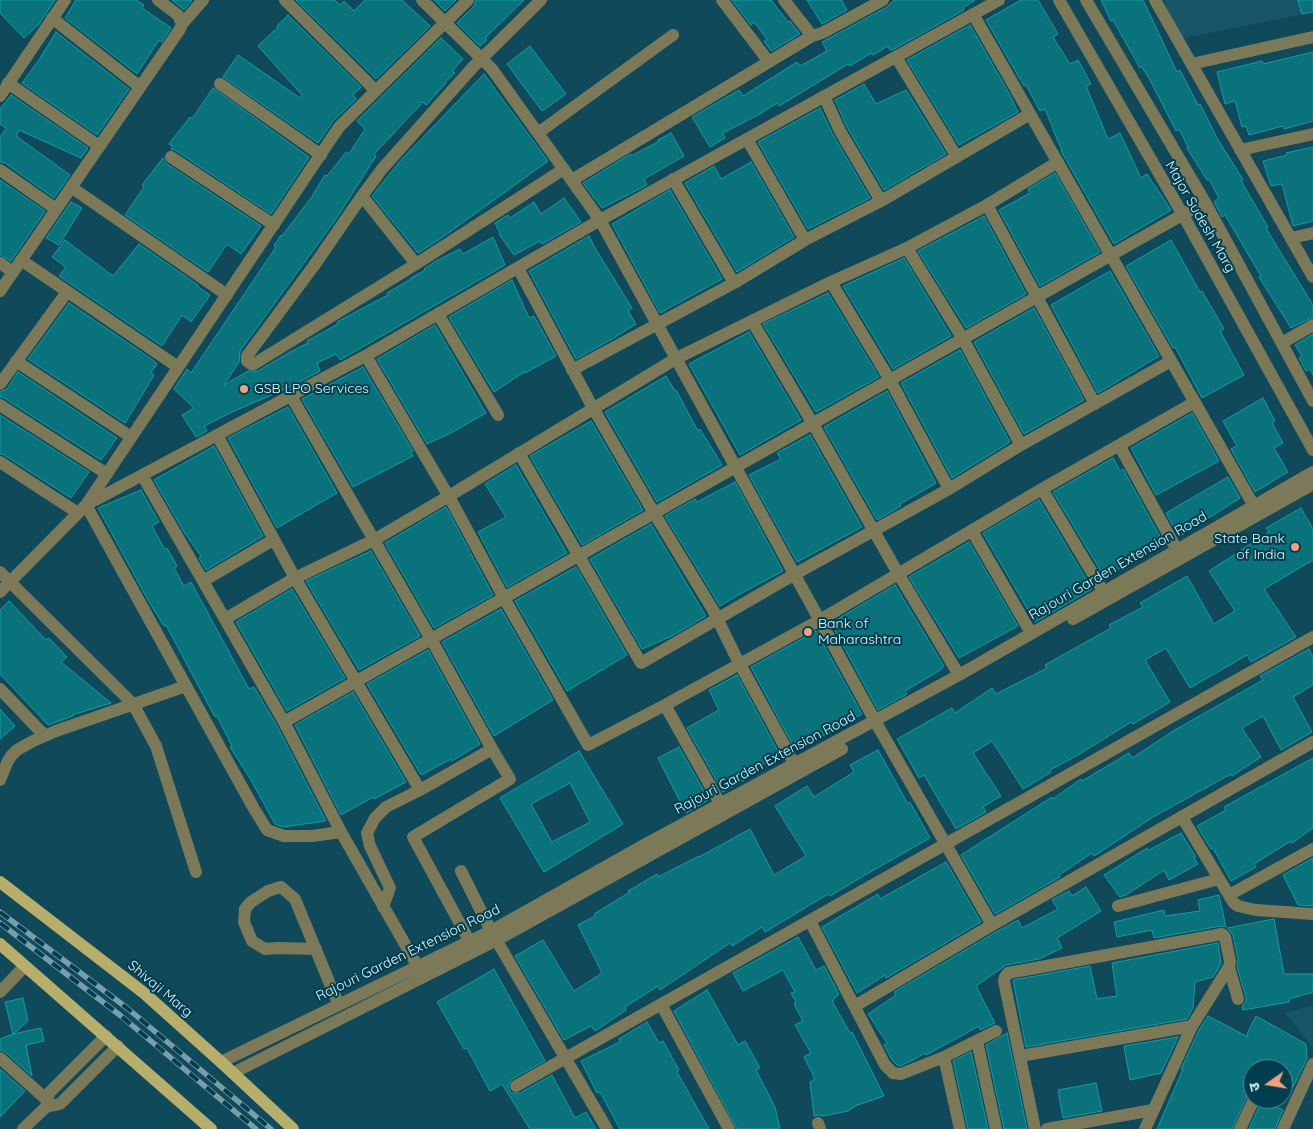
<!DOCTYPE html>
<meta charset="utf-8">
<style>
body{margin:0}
#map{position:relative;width:1313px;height:1129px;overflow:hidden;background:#10495a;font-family:Quicksand,"Noto Sans Devanagari",sans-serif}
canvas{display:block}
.north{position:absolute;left:1243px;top:1059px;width:50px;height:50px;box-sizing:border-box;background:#003e4f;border:1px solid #5b8894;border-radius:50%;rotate:257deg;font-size:14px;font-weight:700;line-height:20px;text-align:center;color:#e4f6fc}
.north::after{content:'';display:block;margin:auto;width:18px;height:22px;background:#f2a07f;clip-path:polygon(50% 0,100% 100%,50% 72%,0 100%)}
</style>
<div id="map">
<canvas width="1313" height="1129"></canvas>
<div class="north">उ</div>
</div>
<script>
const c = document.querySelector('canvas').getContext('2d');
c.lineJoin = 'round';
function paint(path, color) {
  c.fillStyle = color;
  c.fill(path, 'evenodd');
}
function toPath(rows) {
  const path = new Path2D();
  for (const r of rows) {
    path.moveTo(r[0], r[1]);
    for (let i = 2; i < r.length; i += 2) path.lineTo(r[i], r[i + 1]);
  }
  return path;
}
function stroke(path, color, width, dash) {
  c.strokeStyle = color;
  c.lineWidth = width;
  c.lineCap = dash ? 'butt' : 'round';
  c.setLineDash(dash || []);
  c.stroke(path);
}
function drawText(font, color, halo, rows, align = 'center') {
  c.font = font + ' Quicksand,sans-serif';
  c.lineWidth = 4;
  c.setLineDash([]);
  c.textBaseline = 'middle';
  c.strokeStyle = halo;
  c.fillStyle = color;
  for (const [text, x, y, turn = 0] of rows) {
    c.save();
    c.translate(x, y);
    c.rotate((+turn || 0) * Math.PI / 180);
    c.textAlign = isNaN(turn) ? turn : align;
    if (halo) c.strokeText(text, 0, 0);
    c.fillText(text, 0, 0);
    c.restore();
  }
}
paint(toPath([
 [1165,0,1313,0,1313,12,1173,40],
 [1313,1005,1313,1048,1285,1013]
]), '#165668');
const building = toPath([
 [0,0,55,0,39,24,24,38,0,13,0,0],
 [76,0,136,0,144,5,142,8,171,28,162,42,159,40,137,74,65,18,76,0],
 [172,0,192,0,184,10,172,0],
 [296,0,335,0,340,5,344,1,354,11,365,0,402,0,430,26,376,79,296,0],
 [434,0,456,0,445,11,434,0],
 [476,0,524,0,485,38,487,40,480,46,457,23,474,6,476,0],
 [732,0,771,0,788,22,790,21,800,34,771,51,764,41,767,39,754,22,751,25,732,0],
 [807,0,841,0,847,10,822,24,807,0],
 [894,0,975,0,963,8,964,10,894,49,890,50,888,46,873,55,871,53,850,66,848,64,830,75,779,106,777,103,760,114,723,133,725,138,710,147,692,117,739,90,743,96,797,62,800,66,827,51,822,42,887,7,894,0],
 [1021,0,1038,0,1058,34,1053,37,1070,64,1078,60,1091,84,1086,86,1108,139,1120,133,1141,178,1147,174,1171,210,1114,244,1061,151,1062,151,1045,109,1040,111,1026,85,1024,86,986,20,1021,0],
 [1101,0,1143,0,1177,72,1180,70,1198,105,1200,104,1218,140,1236,168,1243,180,1241,181,1268,227,1266,228,1276,245,1313,305,1313,317,1291,328,1259,277,1261,276,1225,215,1222,217,1214,202,1219,198,1209,179,1207,180,1187,148,1188,147,1179,129,1176,131,1151,82,1142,67,1140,68,1113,20,1111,21,1101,0],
 [1298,0,1313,0,1313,12,1302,14,1298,0],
 [288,15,361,87,353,95,356,99,333,121,318,143,223,77,238,55,300,98,302,95,258,46,278,27,277,26,288,15],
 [970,25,1010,95,1018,112,959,145,907,60,970,25],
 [56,32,129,89,97,135,22,83,39,60,56,32],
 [441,38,463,59,452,71,455,73,445,82,446,83,426,105,423,102,374,154,376,156,336,219,240,351,239,362,224,385,248,371,258,371,290,352,308,343,307,341,338,324,337,322,348,316,388,295,387,293,411,279,411,278,425,270,424,269,436,261,460,249,463,254,493,237,505,265,340,360,336,354,317,363,320,371,290,387,232,412,204,426,207,431,196,437,182,415,194,408,174,389,187,369,191,373,276,247,274,246,281,235,282,236,311,198,325,175,327,176,346,152,349,154,365,129,357,121,441,38],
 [530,46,566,94,542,111,507,64,530,46],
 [1313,52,1313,121,1284,129,1283,126,1249,135,1246,126,1242,127,1235,101,1225,104,1217,72,1262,61,1263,64,1313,52],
 [484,74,548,161,440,239,418,253,372,196,401,160,484,74],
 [864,84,876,104,906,90,946,154,884,190,847,127,835,100,864,84],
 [213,88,309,157,271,214,175,150,171,149,173,146,169,144,190,117,192,119,213,88],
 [11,95,88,148,81,158,19,130,16,136,70,175,54,198,5,163,0,162,0,137,6,128,0,124,0,109,11,95],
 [820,108,833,135,870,198,808,229,758,142,820,108],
 [671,133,684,156,644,179,647,185,602,208,583,183,630,154,631,156,658,142,658,140,671,133],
 [1313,147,1313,221,1293,226,1282,184,1271,186,1263,161,1287,155,1286,153,1313,147],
 [163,158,167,164,261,226,241,254,227,244,208,272,125,215,144,187,142,185,163,158],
 [751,162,794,237,737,272,685,183,714,166,721,179,751,162],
 [1055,173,1100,252,1040,286,999,210,1030,193,1028,189,1055,173],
 [0,180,45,211,11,261,0,255,0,180],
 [670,190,722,279,660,313,612,224,670,190],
 [564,198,581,222,542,244,540,241,514,255,499,234,500,233,495,223,508,215,510,218,534,202,541,214,564,198],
 [71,202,82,208,59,245,46,238,71,202],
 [984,216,1026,294,966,328,918,251,984,216],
 [589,236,595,248,632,308,628,311,636,324,612,339,576,359,529,271,589,236],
 [65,240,113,276,139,244,198,285,197,286,210,295,191,322,182,315,162,346,59,276,66,267,52,257,65,240],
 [1171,240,1200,292,1202,291,1224,329,1220,331,1244,375,1202,398,1175,347,1173,348,1126,266,1171,240],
 [904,258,951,336,893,369,843,286,904,258],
 [1110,271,1159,356,1098,393,1051,305,1110,271],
 [512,280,529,318,534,316,556,356,525,373,524,372,494,392,449,317,512,280],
 [828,293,879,377,816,412,763,324,828,293],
 [69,303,153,360,157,364,151,373,154,375,125,423,28,359,69,303],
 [1034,308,1084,400,1024,434,974,342,1034,308],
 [435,325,486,413,451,433,427,444,377,359,435,325],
 [749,332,801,420,740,455,689,364,749,332],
 [1313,334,1313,375,1310,369,1306,371,1299,358,1302,356,1295,345,1313,334],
 [960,350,1010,442,952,478,901,383,960,350],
 [363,367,413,451,411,452,413,456,353,487,302,399,363,367],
 [18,372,117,438,101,460,4,398,0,397,0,392,7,389,18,372],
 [666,376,675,391,676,390,698,431,700,429,722,465,657,502,605,412,666,376],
 [887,391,936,483,900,504,901,506,877,520,824,427,887,391],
 [1263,398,1275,421,1272,423,1283,443,1274,448,1288,472,1255,492,1231,449,1237,446,1223,421,1263,398],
 [288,407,337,493,277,528,228,438,288,407],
 [1192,413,1219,461,1156,495,1131,448,1192,413],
 [0,415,89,472,71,498,4,455,0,454,0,415],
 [591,421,643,510,582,545,530,456,591,421],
 [810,435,862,527,797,562,749,475,781,459,777,453,810,435],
 [214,446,263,536,206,570,199,558,201,556,184,532,154,480,214,446],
 [1113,458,1120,471,1123,469,1163,542,1105,578,1053,492,1113,458],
 [516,465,567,553,507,587,478,532,506,517,485,484,516,465],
 [1228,477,1240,498,1179,537,1166,513,1228,477],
 [735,482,783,571,740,594,720,606,665,516,695,499,697,502,735,482],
 [141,490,159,522,152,526,165,550,167,548,177,566,174,568,184,586,191,582,249,689,254,687,277,726,326,821,283,827,275,824,251,780,230,747,232,746,217,716,215,717,166,625,164,626,149,602,98,508,141,490],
 [1039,500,1092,589,1035,622,983,533,1039,500],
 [446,507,493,595,434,628,385,543,446,507],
 [1301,508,1313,529,1313,560,1264,589,1296,637,1251,662,1247,655,1190,688,1166,648,1145,660,1170,702,1133,724,1131,722,1078,755,1050,770,1051,772,1023,789,992,741,973,753,1001,796,983,807,986,812,956,829,924,775,919,778,897,739,952,708,955,713,992,688,996,694,1047,668,1045,665,1111,628,1109,625,1143,607,1140,603,1187,576,1214,624,1235,611,1209,571,1269,532,1266,528,1301,508],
 [651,524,706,616,672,636,642,649,590,559,651,524],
 [969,542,1018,626,959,658,909,577,969,542],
 [371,551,420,636,359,670,306,581,371,551],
 [576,567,627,655,567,691,515,601,576,567],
 [895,585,944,666,941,668,942,669,905,691,907,694,878,710,831,623,895,585],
 [292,589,345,678,287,711,236,622,292,589],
 [9,601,46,640,49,638,67,657,61,662,111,703,72,715,73,716,48,725,0,674,0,610,9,601],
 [501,609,553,700,494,736,442,642,501,609],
 [816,631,862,714,796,751,751,667,816,631],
 [1309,649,1313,657,1313,685,1293,697,1312,732,1281,750,1263,716,1242,728,1261,757,1232,776,1231,774,1153,817,1094,856,1092,853,1059,875,1060,877,995,914,961,855,1052,797,1053,799,1081,779,1082,781,1129,753,1132,758,1173,731,1263,680,1260,676,1309,649],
 [428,650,480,744,452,761,451,759,421,775,367,684,428,650],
 [737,675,780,755,744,775,746,779,723,792,687,728,719,710,709,690,737,675],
 [353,692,406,782,374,799,373,797,341,815,295,725,353,692],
 [0,709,15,726,0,739,0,709],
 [679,747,709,800,686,813,658,758,679,747],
 [878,750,908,804,910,802,930,838,865,875,830,896,828,894,765,932,762,927,732,946,730,943,660,990,658,986,625,1007,626,1010,595,1031,591,1026,564,1040,515,956,543,940,574,991,602,973,578,925,595,916,594,914,630,892,628,891,657,874,658,877,699,856,699,857,750,829,774,875,806,856,775,806,807,786,814,797,854,772,850,765,878,750],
 [579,751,623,824,544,872,500,798,579,751],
 [570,783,590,822,552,842,531,804,570,783],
 [1313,758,1313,828,1292,843,1291,841,1254,864,1256,867,1231,881,1213,848,1211,849,1197,826,1226,810,1224,807,1313,758],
 [1181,833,1196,857,1194,858,1198,864,1169,880,1164,870,1126,895,1120,897,1104,875,1147,848,1149,850,1181,833],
 [1313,858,1313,906,1298,905,1283,875,1313,858],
 [946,862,981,922,886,978,885,975,857,993,822,927,878,894,880,899,946,862],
 [1086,887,1101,911,1057,938,1062,948,1039,959,1006,965,976,986,995,1023,980,1030,979,1026,926,1055,925,1053,913,1060,900,1066,897,1065,892,1060,884,1045,887,1043,868,1014,896,995,894,992,996,932,1018,920,1022,928,1058,909,1052,900,1069,891,1072,896,1086,887],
 [1219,895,1226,927,1221,926,1154,938,1152,930,1117,937,1114,922,1164,910,1165,916,1200,911,1198,900,1219,895],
 [1274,919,1284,974,1313,974,1313,992,1289,999,1289,1002,1243,1010,1242,1006,1246,1001,1246,997,1237,967,1238,959,1233,935,1227,928,1274,919],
 [798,937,816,970,824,966,839,994,832,1001,850,1033,852,1032,884,1096,855,1106,848,1111,823,1116,819,1115,814,1116,810,1082,815,1079,804,1057,811,1053,795,1025,803,1021,794,1004,796,1002,791,993,795,992,783,970,743,991,733,973,798,937],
 [1218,943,1221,964,1213,977,1195,982,1193,1008,1187,1019,1026,1047,1013,980,1090,966,1097,999,1117,996,1112,963,1218,943],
 [494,969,545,1061,512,1079,508,1085,509,1090,512,1093,520,1093,552,1075,575,1118,586,1112,596,1129,530,1129,502,1084,490,1091,467,1048,464,1049,437,1002,494,969],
 [707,990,738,1045,745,1041,760,1068,756,1070,775,1107,780,1129,737,1129,674,1011,707,990],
 [23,998,28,1021,13,1034,41,1028,44,1041,26,1045,32,1076,5,1052,0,1050,0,1039,13,1034,5,1002,23,998],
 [1208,1016,1248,1037,1247,1034,1256,1016,1306,1044,1307,1059,1293,1087,1283,1082,1283,1069,1253,1069,1253,1091,1247,1096,1232,1129,1157,1129,1183,1069,1181,1069,1199,1030,1208,1016],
 [647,1022,659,1043,663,1041,679,1070,677,1072,709,1129,620,1129,600,1092,597,1093,581,1061,620,1042,619,1039,647,1022],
 [1007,1033,1027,1129,1004,1129,986,1045,1007,1033],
 [1178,1037,1161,1073,1130,1080,1124,1046,1178,1037],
 [971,1052,988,1129,968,1129,953,1061,971,1052],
 [0,1069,25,1091,0,1117,0,1069],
 [1096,1083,1102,1111,1063,1118,1058,1090,1096,1083],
 [1262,1100,1283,1110,1275,1129,1249,1129,1262,1100]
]);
paint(building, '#0a727a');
stroke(building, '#139ca6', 1);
stroke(toPath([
 [285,0,376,91],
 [422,0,492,69,600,220,875,721,992,925],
 [541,0,473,67,382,169,362,196,416,264,564,169],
 [722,0,769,62],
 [784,0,812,36,822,33,883,0],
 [1059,0,1183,215,1313,450],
 [1086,0,1205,202,1313,401],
 [1155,0,1313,277],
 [973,14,1254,506],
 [52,18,140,87],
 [182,24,203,0],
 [896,57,957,157],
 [1191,64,1313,37],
 [8,83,99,146],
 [220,84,321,155],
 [0,96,65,0],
 [824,96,840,131,881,201],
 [538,133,673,35],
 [747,139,805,240],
 [1240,150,1313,134],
 [171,157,274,225],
 [0,170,56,209],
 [673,179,734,283],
 [572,180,812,36],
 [71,187,227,295],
 [362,196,313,267,247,356,247,361,251,364,254,364,416,264],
 [987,205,1095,404],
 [1291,238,1313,233],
 [907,248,963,339,1021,445],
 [21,260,178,367],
 [0,263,13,272],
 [518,268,593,408,654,513,713,610,736,657,795,765],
 [831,282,890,380,949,489],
 [0,291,180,29,182,24,178,15,158,0],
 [438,314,498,415],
 [752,321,813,424,899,575,959,675],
 [1282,343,1313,325],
 [366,356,452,502,504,598,588,745,665,705,820,620,1042,489,1195,402],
 [16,361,131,437],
 [572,370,734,283,805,240,881,201,1030,114],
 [0,384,67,292],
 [291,396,431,639,492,749,510,779,413,837,470,942],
 [0,405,107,474],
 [217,435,295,578,420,790],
 [1119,445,1177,550],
 [519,453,641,663,795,574,949,489,1021,445,1171,361],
 [0,462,78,513],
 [142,475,284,722,341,832,418,967],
 [1042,489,1103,591],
 [972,531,1031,633],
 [0,572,133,704,156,746,196,872],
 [203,581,273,540],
 [0,592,86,505,369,354,600,220,999,0],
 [225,619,295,578,374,540,449,496,677,358,831,282,907,248,987,205,1058,162],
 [1073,619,1313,484],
 [186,686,86,505,339,127,468,0],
 [0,689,44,735],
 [665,705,721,805],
 [284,722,1205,202],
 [0,780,7,763,11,756,17,750,33,741,56,731,186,686,253,807,267,830,284,836,312,836,341,832],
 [1182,817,1233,902,1238,906,1256,910,1313,914],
 [461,871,491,931,607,1129],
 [1229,895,1313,849],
 [1118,906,1219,879],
 [383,907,390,888,370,846,367,833,375,818,386,807,420,790,492,749],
 [810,921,885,1065,893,1073,901,1074,944,1057,996,1031],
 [316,949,278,948,265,949,252,941,244,922,245,909,251,902,268,891,281,887,295,899,332,989,339,1005],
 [1229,967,1238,999],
 [0,992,25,966],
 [661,1004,729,1129],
 [855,1006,992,925,1313,742],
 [977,1041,996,1129],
 [1020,1056,1192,1026],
 [944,1057,960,1129],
 [0,1058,47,1100],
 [221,1062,491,931,644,845,959,675,1313,472],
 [233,1073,497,940,842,749],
 [516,1086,1313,637],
 [46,1107,49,1093,106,1036],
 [818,1123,820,1129],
 [23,1129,46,1107,60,1104,118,1046],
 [1035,1129,1004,981,1005,977,1008,973,1222,934,1225,937,1230,961,1229,967,1192,1026,1145,1129],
 [1047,1129,1153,1110],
 [1240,1129,1254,1099],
 [1283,1129,1313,1064]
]), '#7c7959', 12);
stroke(toPath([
 [0,882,144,993,221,1062,293,1129],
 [0,944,211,1129]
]), '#b6ae6a', 12);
const rail = toPath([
 [0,912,127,1008,271,1129],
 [0,923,121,1016,256,1129]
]);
stroke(rail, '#789eaa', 5.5);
stroke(rail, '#003e4f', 4, [11]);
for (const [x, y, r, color] of [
 [244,389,5,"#f2a07f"],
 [1295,547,5,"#f2a07f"],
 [808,632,5,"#f2a07f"]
]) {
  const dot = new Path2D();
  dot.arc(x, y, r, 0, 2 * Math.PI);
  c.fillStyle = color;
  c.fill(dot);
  stroke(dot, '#003e4f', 2);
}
drawText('14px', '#e4f6fc', '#003e4f', [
 ["Major Sudesh Marg",1200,217,60],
 ["Rajouri Garden Extension Road",1118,566,-30],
 ["Rajouri Garden Extension Road",765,763,-28],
 ["Rajouri Garden Extension Road",408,953,-26],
 ["Shivaji Marg",160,989,40]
]);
drawText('14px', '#e4f6fc', '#003e4f', [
 ["GSB LPO Services",254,389],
 ["State Bank",1285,539,"right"],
 ["of India",1285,555,"right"],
 ["Bank of",818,624],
 ["Maharashtra",818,640]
], 'left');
</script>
